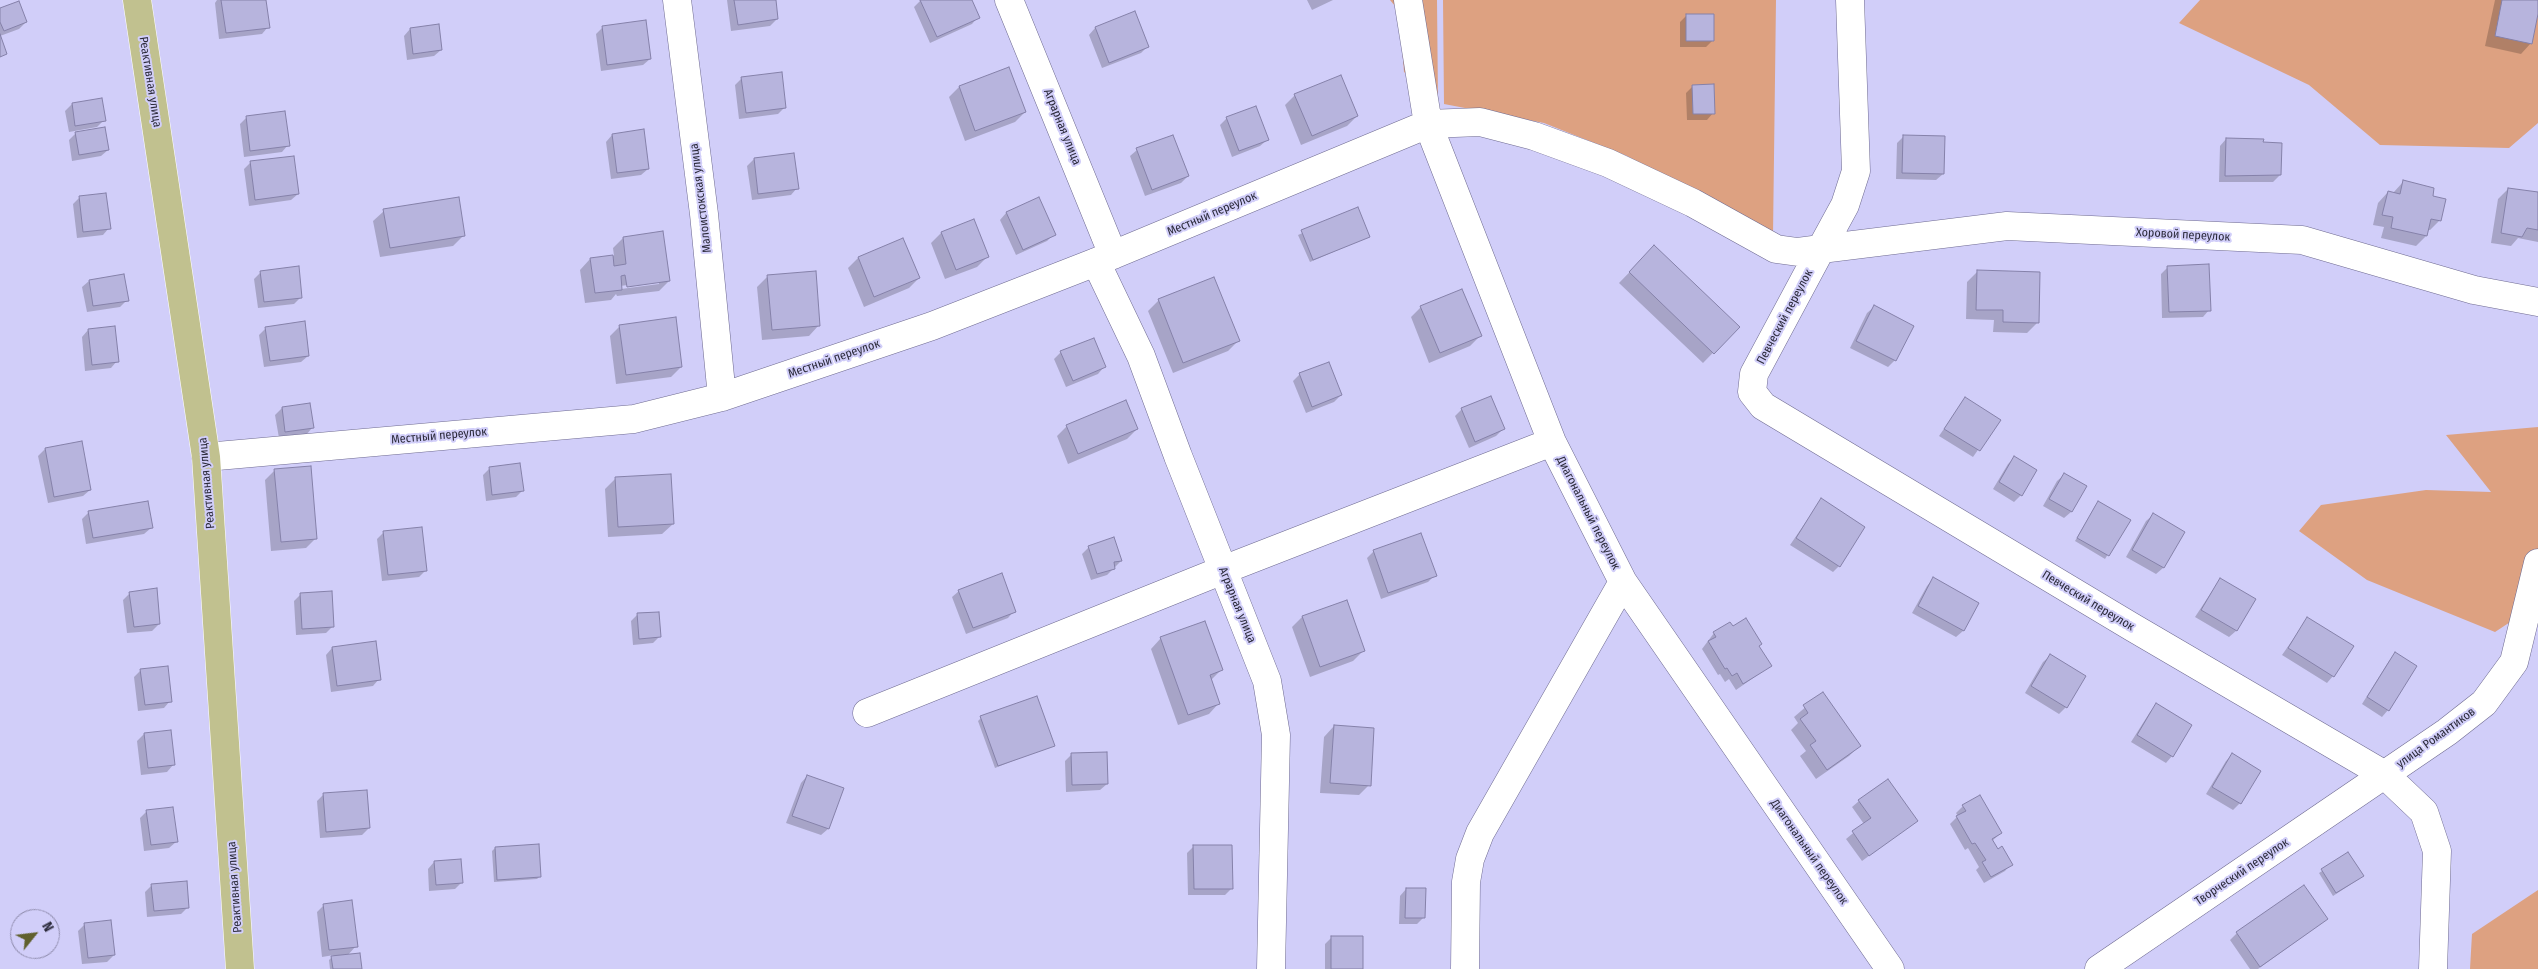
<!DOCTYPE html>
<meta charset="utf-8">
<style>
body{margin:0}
#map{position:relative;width:2538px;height:969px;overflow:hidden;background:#d1cef9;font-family:"Fira Sans Condensed",sans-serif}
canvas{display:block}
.north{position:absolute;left:10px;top:909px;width:50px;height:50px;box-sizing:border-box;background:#d1cef9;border:1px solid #8f8cad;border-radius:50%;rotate:61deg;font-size:14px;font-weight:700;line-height:20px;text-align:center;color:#2b2a3a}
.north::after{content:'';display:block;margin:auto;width:18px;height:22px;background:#60602d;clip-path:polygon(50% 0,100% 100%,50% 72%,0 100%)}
</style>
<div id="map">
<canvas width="2538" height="969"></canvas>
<div class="north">N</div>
</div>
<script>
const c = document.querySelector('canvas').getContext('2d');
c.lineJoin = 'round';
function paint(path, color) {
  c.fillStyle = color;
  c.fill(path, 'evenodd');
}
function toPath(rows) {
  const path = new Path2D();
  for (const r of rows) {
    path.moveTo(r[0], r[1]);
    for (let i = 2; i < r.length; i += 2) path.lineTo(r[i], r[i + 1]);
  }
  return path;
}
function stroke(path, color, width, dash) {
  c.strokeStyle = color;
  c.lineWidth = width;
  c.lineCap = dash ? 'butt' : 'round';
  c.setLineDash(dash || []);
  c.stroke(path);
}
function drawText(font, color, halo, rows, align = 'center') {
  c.font = font + ' "Fira Sans Condensed",sans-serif';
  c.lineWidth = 4;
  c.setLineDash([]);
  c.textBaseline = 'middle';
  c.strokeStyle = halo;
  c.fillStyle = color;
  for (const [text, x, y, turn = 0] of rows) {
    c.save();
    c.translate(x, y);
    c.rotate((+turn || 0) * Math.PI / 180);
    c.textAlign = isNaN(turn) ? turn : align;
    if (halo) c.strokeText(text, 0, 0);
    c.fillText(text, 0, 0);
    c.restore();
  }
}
paint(toPath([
 [1390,0,1437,0,1438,103,1404,72,1399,11],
 [1443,0,1776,0,1773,235,1627,156,1544,123,1444,104],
 [2200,0,2538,0,2538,123,2509,148,2380,145,2309,85,2179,23],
 [2538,427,2538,608,2533,607,2495,632,2367,580,2299,531,2321,505,2426,490,2491,492,2446,435],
 [2538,890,2538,969,2470,969,2472,934]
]), '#dda181');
paint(toPath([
 [217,0,265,0,268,27,262,34,219,39,215,3],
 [727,0,775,0,777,19,770,26,731,31],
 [921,0,971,0,978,17,972,24,930,43,914,7],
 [1307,0,1333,0,1312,10],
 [2495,0,2538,0,2531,43,2521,54,2485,46],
 [0,10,26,22,19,29,0,36],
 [1134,13,1147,47,1141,53,1102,68,1089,35,1095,28],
 [1687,15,1713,40,1706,47,1680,47,1680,22],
 [603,27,650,59,643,65,601,71,596,34],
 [410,29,441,50,434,56,407,60,404,36],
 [1009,69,1025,112,1015,122,965,141,949,97,959,87],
 [742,78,785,107,778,114,739,119,735,85],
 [1693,86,1713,113,1707,120,1687,120,1686,93],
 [1295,95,1357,116,1347,126,1301,145,1285,105],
 [72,104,104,120,97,127,69,132,65,111],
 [1255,108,1267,140,1260,146,1232,157,1220,125,1226,119],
 [247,117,288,145,282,152,244,157,240,124],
 [76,133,108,150,101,156,72,161,69,140],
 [612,135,648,169,641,175,611,179,606,142],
 [1904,136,1943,174,1936,180,1896,179,1897,143],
 [2226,139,2262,143,2280,175,2273,182,2219,182,2220,146],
 [1137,150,1188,176,1181,183,1145,196,1130,156],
 [793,154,797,188,791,195,752,200,747,166,754,159],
 [251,162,298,194,291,200,249,206,244,169],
 [2403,182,2431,197,2440,220,2430,230,2427,230,2426,236,2416,246,2381,238,2384,227,2373,225,2378,203,2388,192,2393,193],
 [2508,189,2538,194,2538,242,2518,238,2511,246,2491,243,2498,199],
 [80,197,109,228,103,235,77,238,73,204],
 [1038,199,1054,234,1047,241,1016,255,1000,220,1006,213],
 [1357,209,1368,237,1310,262,1298,235],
 [384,211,464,235,453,246,380,257,373,221],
 [974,220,988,256,977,267,945,279,931,243,941,233],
 [623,238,669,281,659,291,617,296,616,294,611,300,585,303,580,270,590,259,614,256,613,248],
 [659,281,659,284,621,289,620,286],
 [1654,247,1738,327,1703,363,1619,283],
 [858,258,919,278,909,288,864,307,848,268],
 [2168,267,2209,310,2203,317,2162,318,2161,274],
 [1978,271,2037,323,2027,333,1993,332,1994,320,1966,319,1967,282],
 [261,272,301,297,294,304,258,308,254,279],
 [768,276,819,325,809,336,762,340,757,287],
 [89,281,127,300,120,307,87,312,82,287],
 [1159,300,1238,341,1228,351,1173,373,1148,311],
 [1421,307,1480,336,1470,346,1429,363,1411,317],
 [1874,307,1895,360,1888,367,1850,348,1867,313],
 [620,326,681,367,671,377,616,384,610,336],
 [266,328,308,356,301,362,264,367,259,335],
 [88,330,117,361,111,368,85,371,82,337],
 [1061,352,1104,367,1098,374,1066,387,1054,359],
 [1300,374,1341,395,1334,402,1306,413,1293,381],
 [1965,398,1999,420,1973,457,1939,436],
 [282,408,312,428,306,435,279,438,275,415],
 [1462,409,1503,429,1496,436,1469,448,1455,416],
 [1067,426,1137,429,1127,439,1068,464,1057,436],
 [45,449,90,490,83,496,48,503,38,456],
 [2014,458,2021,495,2014,502,1993,489,2008,464],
 [489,469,523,490,516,497,486,501,483,475],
 [275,470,316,538,306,548,271,551,265,480],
 [2064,475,2085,487,2071,512,2064,518,2043,506,2057,481],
 [615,479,673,524,662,534,608,537,605,489],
 [1821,500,1839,566,1833,572,1790,545],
 [2095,506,2129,520,2105,559,2075,541],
 [89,512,151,528,144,534,86,544,82,519],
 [2153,515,2183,532,2163,568,2156,574,2126,557,2146,521],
 [384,532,426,570,419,577,382,581,377,539],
 [1089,547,1121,561,1107,575,1091,580,1082,554],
 [1374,551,1435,575,1428,582,1381,599,1367,558],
 [1933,579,1977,604,1963,631,1956,637,1912,613,1927,586],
 [2220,579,2255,600,2236,631,2229,637,2195,617],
 [959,591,1014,611,1008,618,966,634,952,597],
 [130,593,159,624,152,631,127,633,123,600],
 [301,594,333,626,326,633,296,635,294,601],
 [637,615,660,636,653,643,633,645,631,621],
 [1302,617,1364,650,1353,661,1310,677,1292,627],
 [2308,618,2333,676,2327,683,2282,655],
 [1714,633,1758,647,1770,666,1736,690,1729,679,1725,682,1720,674,1718,675,1702,649],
 [1161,638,1221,670,1211,680,1219,703,1209,714,1178,725,1151,649],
 [332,648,379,679,373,686,331,692,326,655],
 [2395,654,2388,710,2382,717,2362,704,2389,661],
 [2050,656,2066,707,2059,714,2025,693,2043,662],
 [141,670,170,701,164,708,138,711,134,677],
 [1822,693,1859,746,1849,756,1816,779,1800,756,1806,751,1791,730,1798,723,1794,717],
 [2156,705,2172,756,2166,763,2131,742,2150,712],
 [981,718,1053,745,995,768,978,721],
 [1334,726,1369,785,1359,795,1320,793,1324,737],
 [170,731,173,765,167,772,141,775,137,741,144,734],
 [1071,755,1107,784,1100,790,1066,792,1065,761],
 [2232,755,2240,803,2233,810,2206,794,2226,761],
 [807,776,842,789,828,829,821,835,786,823,801,783],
 [324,794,369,828,362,835,320,838,317,801],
 [1859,801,1916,821,1862,861,1846,839,1864,824,1852,807],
 [1963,806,2001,833,1992,841,1997,851,2011,864,2005,871,1984,883,1976,870,1979,867,1968,848,1965,850,1950,824,1958,816,1956,813],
 [147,811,176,842,169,848,144,851,140,818],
 [1194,846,1232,888,1225,895,1188,895,1187,853],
 [495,848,540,876,537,879,494,882,492,851],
 [2348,854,2359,879,2333,896,2319,873],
 [434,862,462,882,455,889,429,891,428,869],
 [152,885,188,907,181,914,147,917,145,892],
 [1406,889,1424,917,1417,924,1399,924,1400,896],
 [324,905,356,946,347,956,361,969,330,969,329,960,334,955,322,957,317,912],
 [2327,919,2258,969,2250,969,2230,940,2237,933],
 [85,924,114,955,107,962,82,964,78,931],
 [1332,937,1362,969,1325,969,1325,944]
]), '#0003');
const building = toPath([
 [221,0,266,0,270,28,226,33,221,0],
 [734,0,776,0,778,19,738,25,734,0],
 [920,0,972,0,980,18,937,37,920,0],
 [2502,0,2538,0,2538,14,2532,44,2495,36,2502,0],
 [19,1,27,22,4,31,0,22,0,8,19,1],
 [1135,11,1149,47,1109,63,1095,27,1135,11],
 [1686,14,1714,14,1714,41,1686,41,1686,14],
 [646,20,651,59,607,65,602,26,646,20],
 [439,24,442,50,413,54,410,28,439,24],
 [0,34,7,54,0,57,0,34],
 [1009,67,1026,112,975,131,959,86,1009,67],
 [782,72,786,108,746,113,741,77,782,72],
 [1341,75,1358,116,1312,136,1294,94,1341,75],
 [1714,84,1715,114,1693,114,1692,85,1714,84],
 [102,98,106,121,75,126,72,103,102,98],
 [1256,106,1269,140,1239,151,1226,117,1256,106],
 [285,111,290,146,250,151,246,116,285,111],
 [105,127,109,150,79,155,75,132,105,127],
 [644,129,649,169,617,173,612,134,644,129],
 [1173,135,1189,176,1152,190,1136,148,1173,135],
 [1903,135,1945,136,1944,174,1902,173,1903,135],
 [2226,138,2264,139,2263,142,2282,143,2281,175,2225,176,2226,138],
 [794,153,799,189,758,194,754,158,794,153],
 [294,156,299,194,255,200,250,161,294,156],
 [2403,180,2434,188,2433,196,2446,199,2441,221,2431,219,2427,236,2391,228,2393,217,2382,215,2388,191,2400,194,2403,180],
 [2508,188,2538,192,2538,230,2527,228,2522,237,2501,233,2508,188],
 [106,193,111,229,83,232,79,196,106,193],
 [459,197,465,236,390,248,383,209,459,197],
 [1039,197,1056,235,1023,250,1006,212,1039,197],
 [1358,207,1370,237,1313,260,1301,230,1358,207],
 [974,219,989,257,956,270,941,232,974,219],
 [663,231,670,281,627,287,625,275,621,276,622,290,595,293,590,258,613,255,614,266,626,264,623,237,663,231],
 [903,238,920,278,874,297,858,257,903,238],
 [1654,245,1740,327,1714,354,1629,272,1654,245],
 [2209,264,2211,311,2169,312,2167,266,2209,264],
 [299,266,302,298,264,302,260,271,299,266],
 [1977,270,2040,272,2039,323,2003,322,2003,310,1976,310,1977,270],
 [816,271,820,326,772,330,767,275,816,271],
 [124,274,129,301,93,306,89,280,124,274],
 [1214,277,1240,341,1183,363,1158,299,1214,277],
 [1462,289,1482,336,1440,353,1420,306,1462,289],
 [1874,305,1914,326,1896,361,1856,341,1874,305],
 [676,317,682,367,626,375,619,325,676,317],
 [305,321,309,356,270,361,265,327,305,321],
 [115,326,119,362,92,365,88,329,115,326],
 [1094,338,1106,367,1073,381,1060,351,1094,338],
 [1329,362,1342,395,1312,407,1299,373,1329,362],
 [1491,396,1505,429,1475,442,1461,408,1491,396],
 [1965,397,2001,420,1980,451,1944,429,1965,397],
 [1126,400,1138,429,1078,454,1066,425,1126,400],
 [310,403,314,428,285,432,282,407,310,403],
 [82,441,91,490,54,497,45,448,82,441],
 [2014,456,2037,470,2022,496,1999,482,2014,456],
 [520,463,524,491,492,495,489,467,520,463],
 [311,466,317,539,281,542,274,469,311,466],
 [2064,473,2087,486,2072,512,2049,499,2064,473],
 [671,474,674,524,618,527,615,477,671,474],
 [1821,498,1865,527,1840,567,1796,538,1821,498],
 [148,501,153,528,93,538,88,511,148,501],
 [2098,501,2131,520,2109,556,2077,538,2098,501],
 [2153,513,2185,532,2164,568,2132,550,2153,513],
 [422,527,427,571,388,575,383,531,422,527],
 [1421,533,1437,576,1388,593,1373,550,1421,533],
 [1114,537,1122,561,1114,562,1115,569,1097,574,1088,546,1114,537],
 [1002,573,1016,612,973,628,958,590,1002,573],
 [1933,577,1979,603,1964,631,1918,606,1933,577],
 [2220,578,2256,599,2237,631,2201,610,2220,578],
 [157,588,160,624,134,627,129,592,157,588],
 [332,591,334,627,302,629,300,593,332,591],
 [1347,600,1365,651,1320,667,1302,616,1347,600],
 [659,612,661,637,639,639,637,613,659,612],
 [2307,617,2354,646,2334,677,2288,648,2307,617],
 [1746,618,1762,644,1759,646,1772,666,1743,684,1737,673,1732,676,1727,668,1725,669,1708,641,1716,637,1713,632,1730,622,1733,626,1746,618],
 [1205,621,1223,670,1210,675,1220,704,1188,715,1160,637,1205,621],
 [376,641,381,680,337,686,332,647,376,641],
 [2395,652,2417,666,2389,711,2367,697,2395,652],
 [2050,654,2086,676,2067,708,2031,686,2050,654],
 [168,666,172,702,145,705,140,669,168,666],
 [1823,692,1861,746,1827,770,1810,745,1816,741,1800,719,1808,713,1803,705,1823,692],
 [1037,696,1055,746,998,766,980,716,1037,696],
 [2156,703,2192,725,2173,757,2137,735,2156,703],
 [1334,725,1374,728,1371,786,1330,783,1334,725],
 [171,730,175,765,148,768,144,733,171,730],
 [1107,752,1108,784,1072,785,1071,753,1107,752],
 [2232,753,2261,771,2241,804,2212,787,2232,753],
 [807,775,844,788,829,829,792,816,807,775],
 [1888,779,1918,821,1869,856,1852,831,1871,818,1858,800,1888,779],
 [367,790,370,828,326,832,323,793,367,790],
 [1980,795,2002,833,1992,839,1998,849,2002,846,2013,865,1991,877,1982,862,1986,860,1975,843,1972,844,1956,816,1966,811,1962,805,1980,795],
 [173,807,178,842,151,845,146,810,173,807],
 [539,844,541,877,497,880,495,847,539,844],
 [1193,845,1232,845,1233,889,1194,889,1193,845],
 [2348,852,2364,876,2336,893,2321,869,2348,852],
 [461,859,463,883,436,885,434,861,461,859],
 [187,881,189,908,154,911,151,884,187,881],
 [2304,885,2328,919,2260,967,2236,932,2304,885],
 [1406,888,1426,888,1425,918,1405,918,1406,888],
 [352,900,358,947,329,950,323,904,352,900],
 [111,920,115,955,88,958,84,923,111,920],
 [1331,936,1363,936,1363,969,1331,969,1331,936],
 [360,953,362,969,333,969,331,956,360,953]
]);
paint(building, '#b7b4dd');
stroke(building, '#8581a9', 1);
const minor = toPath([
 [677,0,704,214,722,397],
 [1009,0,1113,255],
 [1408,0,1428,124,1552,442,1623,582,1890,969],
 [1096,262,1141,356,1178,456,1267,681,1276,735,1271,969],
 [206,457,634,419,722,397,932,326,1096,262,1428,124,1480,122,1534,136,1608,163,1693,203,1776,249,1798,252,1821,249,1845,205,1856,171,1850,0],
 [867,713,1223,570,1552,442],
 [1465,969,1466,882,1470,859,1480,833,1623,582],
 [2099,969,2447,732,2484,703,2514,662,2538,563],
 [2433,969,2437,851,2424,812,2385,775,2132,627,1763,406,1752,392,1754,374,1821,249,2007,226,2302,240,2474,290,2538,302]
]);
const major = toPath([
 [137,0,206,457,240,969]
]);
stroke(minor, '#6f6b91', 29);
stroke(major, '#fff', 29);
stroke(minor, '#fff', 28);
stroke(major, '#c1c18f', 28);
drawText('12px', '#2b2a3a', '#d1cef9', [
 ["Реактивная улица",150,82,81],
 ["Аграрная улица",1062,127,68],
 ["Малоистокская улица",701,198,-97],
 ["Местный переулок",1212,214,-23],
 ["Хоровой переулок",2183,235,3],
 ["Певческий переулок",1785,317,-62],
 ["Местный переулок",834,359,-19],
 ["Местный переулок",439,436,-5],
 ["Реактивная улица",207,483,-95],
 ["Диагональный переулок",1588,513,63],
 ["Певческий переулок",2088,601,31],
 ["Аграрная улица",1237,605,68],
 ["улица Романтиков",2436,738,-36],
 ["Диагональный переулок",1809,852,55],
 ["Творческий переулок",2242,872,-34],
 ["Реактивная улица",235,887,-94]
]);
</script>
